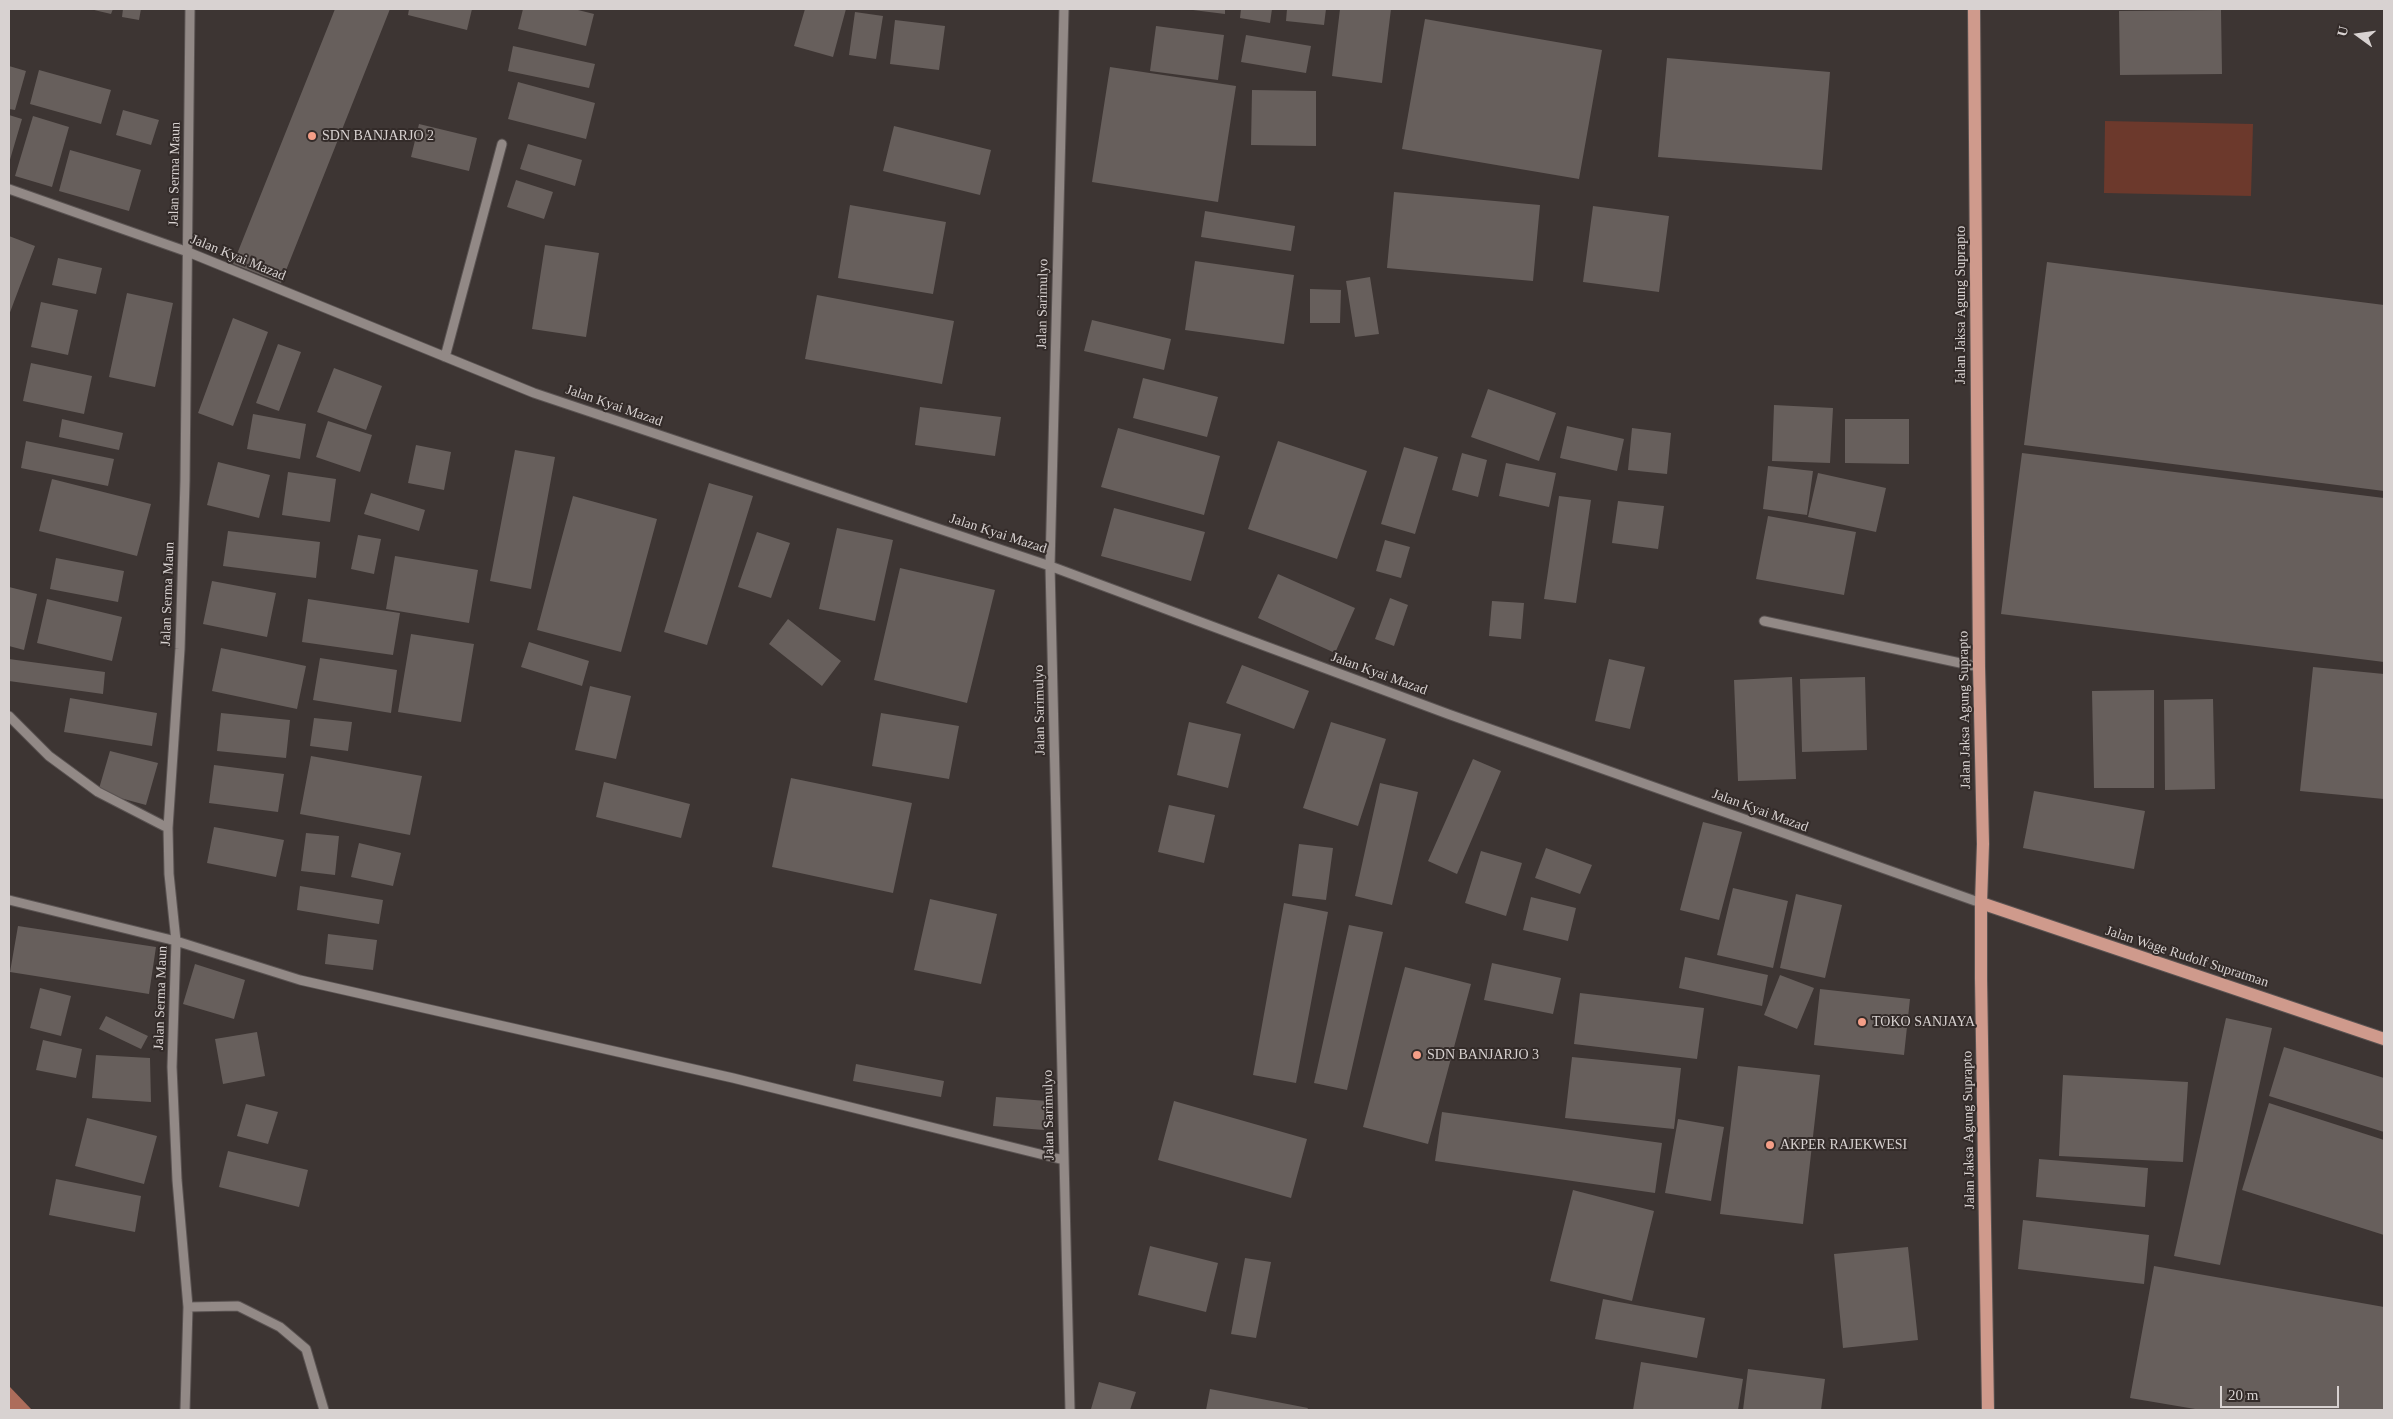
<!DOCTYPE html>
<style>
body{margin:0}
#map{position:relative;width:2393px;height:1419px;overflow:hidden;background:#3d3533;font-family:"Times New Roman",serif}
canvas{display:block}
.frame{position:absolute;inset:0;border:10px solid #d8d2d1;pointer-events:none}
.north{position:absolute;left:2333px;top:10px;width:50px;height:50px;-webkit-text-stroke:4px #332b29;paint-order:stroke;rotate:284deg;font-size:14px;font-weight:700;line-height:20px;text-align:center;color:#d8d2d1}
.north::after{content:'';display:block;margin:auto;width:18px;height:22px;background:#d8d2d1;clip-path:polygon(50% 0,100% 100%,50% 72%,0 100%)}
.scale{position:absolute;left:2220px;top:1386px;width:119px;height:22px;box-sizing:border-box;border:2px solid #d8d2d1;border-top:0;padding-left:6px;font-size:15px;line-height:18px;white-space:nowrap;color:#d8d2d1;-webkit-text-stroke:4px #332b29;paint-order:stroke}
</style>
<div id="map">
<canvas width="2393" height="1419"></canvas>
<div class="frame"></div>
<div class="north">U</div>
<div class="scale">20 m</div>
</div>
<script>
const c = document.querySelector('canvas').getContext('2d');
c.lineJoin = 'round';
function paint(path, color) {
  c.fillStyle = color;
  c.fill(path, 'evenodd');
}
function toPath(rows) {
  const path = new Path2D();
  for (const r of rows) {
    path.moveTo(r[0], r[1]);
    for (let i = 2; i < r.length; i += 2) path.lineTo(r[i], r[i + 1]);
  }
  return path;
}
function stroke(path, color, width, dash) {
  c.strokeStyle = color;
  c.lineWidth = width;
  c.lineCap = dash ? 'butt' : 'round';
  c.setLineDash(dash || []);
  c.stroke(path);
}
function drawText(font, color, halo, rows, align = 'center') {
  c.font = font + ' "Times New Roman",serif';
  c.lineWidth = 4;
  c.setLineDash([]);
  c.textBaseline = 'middle';
  c.strokeStyle = halo;
  c.fillStyle = color;
  for (const [text, x, y, turn = 0] of rows) {
    c.save();
    c.translate(x, y);
    c.rotate((+turn || 0) * Math.PI / 180);
    c.textAlign = isNaN(turn) ? turn : align;
    if (halo) c.strokeText(text, 0, 0);
    c.fillText(text, 0, 0);
    c.restore();
  }
}
paint(toPath([
 [2105,121,2253,124,2251,196,2104,193]
]), '#6c392c');
paint(toPath([
 [9,1386,32,1410,9,1410]
]), '#ad6d5b');
paint(toPath([
 [90,9,113,9,111,14],
 [123,9,141,9,139,20,122,17],
 [335,9,390,9,281,283,233,264],
 [409,9,472,9,467,30,408,15],
 [523,9,574,9,594,14,586,46,518,29],
 [805,9,846,9,833,57,794,46],
 [1185,9,1225,9,1225,14],
 [1241,9,1272,9,1270,23,1240,18],
 [1287,9,1326,9,1324,25,1286,21],
 [1340,9,1391,9,1382,83,1332,76],
 [2221,10,2222,74,2120,75,2119,11],
 [855,12,883,16,876,59,849,55],
 [1425,19,1602,50,1579,179,1402,149],
 [895,20,945,26,939,70,890,64],
 [1156,26,1224,35,1218,80,1150,71],
 [1246,35,1311,46,1306,73,1241,62],
 [513,46,595,64,589,88,508,71],
 [1667,58,1830,72,1822,170,1658,157],
 [9,66,26,71,15,110,9,109],
 [1110,67,1236,86,1218,202,1092,182],
 [39,70,111,90,101,124,30,104],
 [518,82,595,103,586,139,508,119],
 [1252,90,1316,91,1316,146,1251,145],
 [123,110,159,120,151,145,116,135],
 [9,115,22,119,9,163],
 [33,116,69,127,52,187,15,176],
 [419,124,477,138,469,171,411,157],
 [894,126,991,150,980,195,883,171],
 [528,144,582,160,575,186,520,169],
 [70,150,141,170,129,211,59,191],
 [516,180,553,192,544,219,507,207],
 [1394,192,1540,205,1533,281,1387,268],
 [850,205,946,222,933,294,838,278],
 [1593,206,1669,216,1659,292,1583,282],
 [1205,211,1295,226,1291,251,1201,237],
 [9,236,35,246,9,315],
 [545,245,599,253,586,337,532,329],
 [58,258,102,268,96,294,52,285],
 [1195,261,1294,275,1284,344,1185,330],
 [2047,262,2384,305,2384,491,2024,445],
 [1370,277,1379,334,1355,337,1346,281],
 [1310,289,1341,290,1340,323,1310,323],
 [127,293,173,303,155,387,109,377],
 [817,295,954,321,942,384,805,359],
 [41,302,78,310,68,355,31,347],
 [233,318,268,332,233,426,198,413],
 [1092,320,1171,339,1164,370,1084,351],
 [278,344,301,352,279,411,256,403],
 [31,363,92,376,84,414,23,401],
 [334,368,382,386,366,430,317,412],
 [1143,378,1218,397,1207,437,1133,418],
 [1488,389,1556,413,1539,461,1471,437],
 [1774,405,1833,408,1830,463,1772,461],
 [920,407,1001,417,995,456,915,445],
 [253,414,306,424,300,459,247,449],
 [62,419,123,433,119,450,59,437],
 [1845,419,1909,419,1909,464,1845,463],
 [328,421,372,435,360,472,316,457],
 [1567,426,1624,439,1617,471,1560,458],
 [1118,428,1220,456,1204,515,1101,487],
 [1632,428,1671,433,1667,474,1628,470],
 [26,441,114,459,108,486,21,468],
 [1278,441,1367,471,1337,559,1248,529],
 [416,445,451,452,444,490,408,483],
 [1404,447,1438,457,1415,534,1381,524],
 [515,450,555,457,531,589,490,581],
 [1462,453,1487,460,1478,497,1452,490],
 [2022,453,2384,498,2384,662,2001,614],
 [218,462,270,475,259,518,207,505],
 [1506,463,1556,473,1549,507,1499,496],
 [1768,466,1813,471,1807,515,1763,509],
 [288,472,336,479,330,522,282,515],
 [1818,473,1886,488,1876,532,1808,517],
 [52,479,151,504,137,556,39,531],
 [709,483,753,496,707,645,664,632],
 [371,493,425,510,419,531,364,514],
 [573,496,657,519,621,652,537,630],
 [1559,496,1591,500,1576,603,1544,599],
 [1618,501,1664,506,1658,549,1612,543],
 [1114,508,1205,532,1191,581,1101,556],
 [1768,516,1856,532,1844,595,1756,579],
 [837,528,893,540,875,621,819,609],
 [228,531,320,542,316,578,223,566],
 [757,532,790,543,771,598,738,587],
 [358,535,381,539,374,574,351,569],
 [1385,540,1410,547,1401,578,1376,571],
 [395,556,478,570,469,623,386,609],
 [56,558,124,571,118,602,50,589],
 [900,568,995,590,967,703,874,680],
 [1278,574,1355,608,1335,653,1258,618],
 [212,581,276,593,267,637,203,624],
 [9,587,37,594,24,650,9,646],
 [1390,598,1408,605,1394,646,1375,639],
 [47,599,122,617,112,661,37,643],
 [308,599,400,613,393,655,302,642],
 [1492,601,1524,603,1521,639,1489,636],
 [788,619,841,661,822,686,769,644],
 [411,634,474,644,461,722,398,712],
 [529,642,589,661,582,686,521,667],
 [221,648,306,666,297,709,212,691],
 [320,658,397,670,391,713,313,700],
 [9,659,105,672,103,694,9,681],
 [1609,659,1645,667,1630,729,1595,721],
 [1242,665,1309,691,1294,729,1226,703],
 [2313,667,2384,674,2384,799,2300,791],
 [1792,677,1796,779,1738,781,1734,680],
 [1865,677,1867,750,1802,752,1800,679],
 [590,686,631,696,616,759,575,750],
 [2154,690,2154,788,2094,788,2092,691],
 [70,698,157,713,152,746,64,732],
 [2213,699,2215,789,2165,790,2164,700],
 [221,713,290,720,286,758,217,751],
 [881,713,959,726,949,779,872,766],
 [314,718,352,722,348,751,310,746],
 [1189,722,1241,734,1228,788,1177,775],
 [1331,722,1386,739,1358,826,1303,808],
 [110,751,158,763,146,805,98,792],
 [311,756,422,776,410,835,300,814],
 [1473,759,1501,771,1457,874,1428,861],
 [214,765,284,774,278,812,209,803],
 [791,778,912,803,893,893,772,867],
 [604,782,690,804,681,838,596,817],
 [1380,783,1418,792,1392,905,1355,896],
 [2034,791,2145,811,2134,869,2023,848],
 [1169,805,1215,815,1204,863,1158,852],
 [1703,822,1742,832,1719,920,1680,910],
 [214,827,284,840,276,877,207,863],
 [306,833,339,836,335,875,301,871],
 [359,843,401,853,393,886,351,877],
 [1299,844,1333,848,1326,900,1292,896],
 [1546,848,1592,865,1580,894,1535,878],
 [1481,851,1522,863,1506,916,1465,903],
 [300,886,383,900,379,924,297,910],
 [1733,888,1788,901,1773,968,1717,955],
 [1796,894,1842,905,1825,978,1780,968],
 [1531,897,1576,908,1568,941,1523,930],
 [930,899,997,914,981,984,914,970],
 [1284,903,1328,912,1296,1083,1253,1075],
 [1349,925,1383,932,1347,1090,1314,1083],
 [18,926,156,947,149,994,10,972],
 [328,934,377,940,373,970,325,964],
 [1685,957,1768,975,1762,1006,1679,988],
 [1492,963,1561,978,1553,1014,1484,1000],
 [195,964,245,980,234,1019,183,1004],
 [1405,967,1471,984,1428,1144,1363,1127],
 [1780,975,1814,988,1797,1029,1764,1015],
 [40,988,71,996,61,1036,30,1028],
 [1820,989,1910,999,1904,1055,1814,1045],
 [1580,993,1704,1008,1697,1059,1574,1044],
 [106,1016,148,1036,141,1049,99,1029],
 [2226,1018,2272,1028,2220,1265,2174,1256],
 [257,1032,265,1076,223,1084,215,1039],
 [43,1040,82,1049,76,1078,36,1070],
 [2284,1047,2384,1078,2384,1132,2269,1096],
 [96,1055,150,1058,151,1102,92,1098],
 [1572,1057,1681,1068,1674,1129,1565,1118],
 [856,1064,944,1081,941,1097,853,1081],
 [1738,1066,1820,1075,1803,1224,1720,1214],
 [2063,1075,2188,1082,2183,1162,2059,1156],
 [996,1097,1047,1101,1044,1130,993,1126],
 [1174,1101,1307,1139,1291,1198,1158,1160],
 [2269,1103,2384,1140,2384,1235,2242,1190],
 [246,1104,278,1112,268,1144,237,1136],
 [1442,1112,1662,1143,1655,1193,1435,1161],
 [87,1118,157,1136,144,1184,75,1166],
 [1678,1119,1724,1127,1711,1201,1665,1193],
 [228,1151,308,1170,299,1207,219,1187],
 [2039,1159,2148,1168,2145,1207,2036,1197],
 [56,1179,141,1196,135,1232,49,1215],
 [1573,1190,1654,1211,1632,1301,1550,1281],
 [2023,1220,2149,1235,2144,1284,2018,1269],
 [1150,1246,1218,1263,1206,1312,1138,1295],
 [1908,1247,1918,1340,1843,1348,1834,1254],
 [1245,1258,1271,1262,1256,1338,1231,1334],
 [2154,1266,2384,1307,2384,1410,2201,1410,2130,1398],
 [1603,1299,1705,1318,1697,1358,1595,1339],
 [1641,1362,1743,1379,1738,1410,1633,1410],
 [1748,1369,1825,1379,1821,1410,1743,1410],
 [1099,1382,1136,1392,1130,1410,1091,1409],
 [1210,1389,1308,1408,1307,1410,1206,1410]
]), '#675f5c');
const minor = toPath([
 [190,9,185,481,180,649,168,828,169,874,176,941,172,1067,177,1180,188,1307,238,1306,280,1327,306,1349,324,1410],
 [1064,9,1050,566,1070,1410],
 [9,189,188,252,534,393,1050,566,1448,714,1981,903],
 [445,357,502,144],
 [1764,621,1979,667],
 [9,716,49,756,98,792,168,828],
 [9,900,176,941,300,980,733,1078,1064,1160],
 [185,1410,188,1307]
]);
const major = toPath([
 [1974,9,1979,667,1983,844,1981,903,1981,979,1988,1410],
 [1981,903,2384,1039]
]);
stroke(minor, '#5a5352', 11);
stroke(major, '#5a5352', 14);
stroke(minor, '#928986', 9);
stroke(major, '#cf9a8c', 12);
for (const [x, y, r, color] of [
 [312,136,5,"#f49e87"],
 [1862,1022,5,"#f49e87"],
 [1417,1055,5,"#f49e87"],
 [1770,1145,5,"#f49e87"]
]) {
  const dot = new Path2D();
  dot.arc(x, y, r, 0, 2 * Math.PI);
  c.fillStyle = color;
  c.fill(dot);
  stroke(dot, '#332b29', 2);
}
drawText('14px', '#d8d2d1', '#332b29', [
 ["SDN BANJARJO 2",322,136],
 ["TOKO SANJAYA",1872,1022],
 ["SDN BANJARJO 3",1427,1055],
 ["AKPER RAJEKWESI",1780,1145]
], 'left');
drawText('14px', '#d8d2d1', '#332b29', [
 ["Jalan Serma Maun",175,174,-89],
 ["Jalan Kyai Mazad",238,258,22],
 ["Jalan Sarimulyo",1043,304,-89],
 ["Jalan Jaksa Agung Suprapto",1961,305,-90],
 ["Jalan Kyai Mazad",614,406,19],
 ["Jalan Kyai Mazad",998,534,18],
 ["Jalan Serma Maun",168,594,-88],
 ["Jalan Kyai Mazad",1379,674,20],
 ["Jalan Sarimulyo",1040,710,-91],
 ["Jalan Jaksa Agung Suprapto",1965,710,-91],
 ["Jalan Kyai Mazad",1760,811,20],
 ["Jalan Wage Rudolf Supratman",2187,957,18],
 ["Jalan Serma Maun",161,998,-88],
 ["Jalan Sarimulyo",1049,1115,-91],
 ["Jalan Jaksa Agung Suprapto",1969,1130,-91]
]);
</script>
